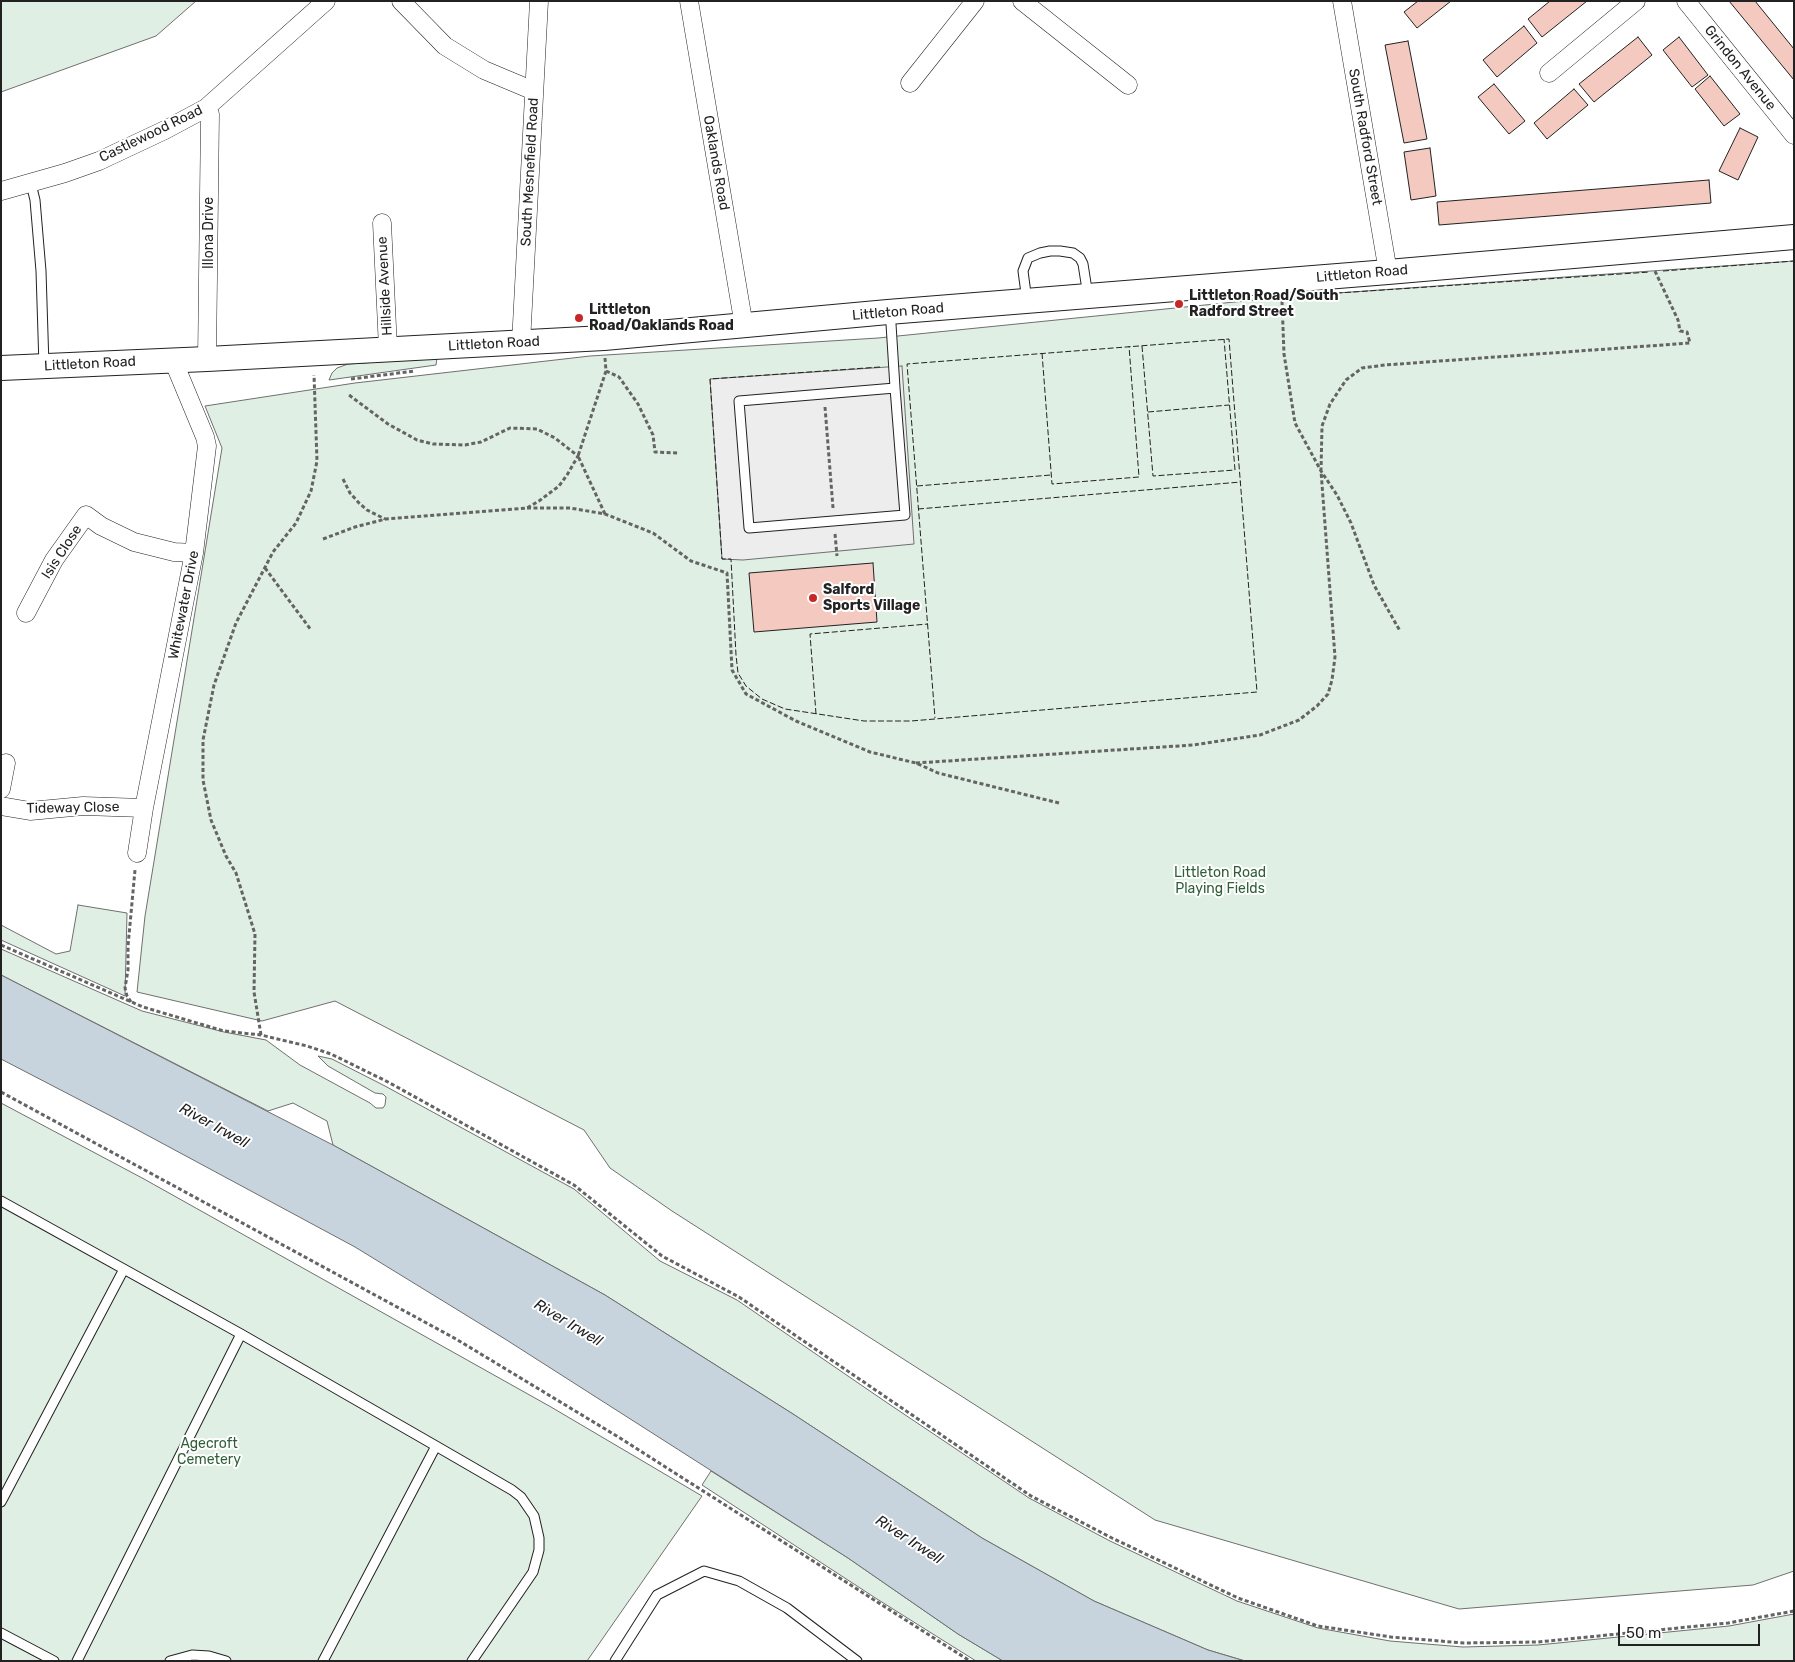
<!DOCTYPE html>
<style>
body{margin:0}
#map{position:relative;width:1795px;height:1662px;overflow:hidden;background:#fff;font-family:Rubik,sans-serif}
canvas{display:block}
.frame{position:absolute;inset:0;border:2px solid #222;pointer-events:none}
.scale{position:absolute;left:1618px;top:1624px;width:142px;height:22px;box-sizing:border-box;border:2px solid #222;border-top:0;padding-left:6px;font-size:15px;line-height:18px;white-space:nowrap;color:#222;-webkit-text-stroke:4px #fff;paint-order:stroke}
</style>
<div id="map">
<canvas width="1795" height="1662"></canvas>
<div class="frame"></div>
<div class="scale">50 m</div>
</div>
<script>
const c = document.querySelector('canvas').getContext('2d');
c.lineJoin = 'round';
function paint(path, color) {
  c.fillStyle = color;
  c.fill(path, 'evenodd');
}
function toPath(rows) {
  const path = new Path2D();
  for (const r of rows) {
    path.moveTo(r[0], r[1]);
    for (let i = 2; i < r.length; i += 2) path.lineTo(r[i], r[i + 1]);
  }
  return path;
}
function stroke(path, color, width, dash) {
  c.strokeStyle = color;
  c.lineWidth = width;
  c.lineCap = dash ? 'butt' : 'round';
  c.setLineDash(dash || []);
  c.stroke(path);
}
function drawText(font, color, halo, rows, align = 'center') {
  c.font = font + ' Rubik,sans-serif';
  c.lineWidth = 4;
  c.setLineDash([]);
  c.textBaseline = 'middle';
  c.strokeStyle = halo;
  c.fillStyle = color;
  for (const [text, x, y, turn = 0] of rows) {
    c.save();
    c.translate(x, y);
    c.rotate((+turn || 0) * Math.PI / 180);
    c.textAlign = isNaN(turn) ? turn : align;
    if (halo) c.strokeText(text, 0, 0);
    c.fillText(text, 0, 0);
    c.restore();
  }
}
const green = toPath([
 [1,1,196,1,156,36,1,92,1,1],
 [1794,261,1794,1571,1753,1585,1459,1609,1155,1520,672,1211,610,1168,584,1130,335,1001,262,1021,137,992,145,916,222,448,205,406,355,383,590,356,878,338,1294,296,1794,261],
 [437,358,436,365,329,380,332,373,337,368,348,364,437,358],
 [78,905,127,913,125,996,1,940,1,925,56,954,70,951,78,905],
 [1,949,142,1011,224,1032,266,1040,300,1065,370,1103,376,1108,383,1108,385,1105,386,1097,383,1094,375,1093,328,1066,318,1056,332,1059,385,1086,574,1189,660,1261,737,1300,883,1400,1029,1498,1110,1541,1237,1601,1318,1628,1390,1641,1463,1647,1538,1645,1729,1626,1794,1614,1794,1661,1245,1661,1208,1650,1094,1601,982,1538,793,1414,605,1295,333,1145,327,1121,293,1103,268,1111,1,975,1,949],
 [1,1103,144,1179,551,1407,702,1496,587,1661,1,1661,1,1103],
 [711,1471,848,1558,958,1634,1003,1661,976,1661,877,1599,702,1485,711,1471]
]);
paint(green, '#e0efe3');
stroke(green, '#6f6f6f', 1);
const parking = toPath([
 [902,366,914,544,743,560,722,559,710,379,902,366]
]);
paint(parking, '#ededed');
stroke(parking, '#6f6f6f', 1);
const water = toPath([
 [1,975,333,1145,605,1295,793,1414,982,1538,1094,1601,1208,1650,1245,1661,1003,1661,958,1634,848,1558,505,1339,355,1247,132,1127,1,1059,1,975]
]);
paint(water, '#c7d3dd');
stroke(water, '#6f6f6f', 1);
const building = toPath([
 [1418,1,1451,1,1417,28,1404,12,1418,1],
 [1550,1,1587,1,1542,37,1528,19,1550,1],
 [1729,1,1755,1,1794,49,1794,80,1729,1],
 [1524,26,1537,43,1497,77,1483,60,1524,26],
 [1638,37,1652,55,1594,102,1579,84,1638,37],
 [1679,37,1708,75,1692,87,1663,50,1679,37],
 [1408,41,1427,139,1404,143,1385,45,1408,41],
 [1710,76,1740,114,1724,126,1695,89,1710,76],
 [1494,84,1525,121,1509,134,1478,97,1494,84],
 [1574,89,1588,105,1547,139,1534,123,1574,89],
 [1740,128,1758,137,1738,180,1719,171,1740,128],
 [1430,148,1436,196,1411,200,1404,152,1430,148],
 [1709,180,1711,203,1439,225,1437,202,1709,180],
 [873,563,877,622,754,632,749,573,873,563]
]);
paint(building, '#f3c9c0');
stroke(building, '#222', 1);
const lane = toPath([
 [31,184,35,200,41,271,44,366],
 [1027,301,1023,271,1028,258,1040,253,1050,251,1060,251,1073,253,1080,258,1083,264,1088,296],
 [888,312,891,324,895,388],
 [895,388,905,515,749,528,739,401,895,388],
 [1,1201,241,1334,436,1446,323,1661],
 [436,1446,512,1490,521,1497,534,1516,539,1538,539,1550,533,1572,472,1661],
 [1,1502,124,1269],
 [1,1633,54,1661],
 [77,1661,241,1334],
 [170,1661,192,1655,209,1656,226,1661],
 [615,1661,657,1595,704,1571,739,1581,787,1608,857,1661]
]);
const street = toPath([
 [401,1,445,46,484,70,534,91],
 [689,1,744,326],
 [1022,1,1128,85],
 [1342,1,1388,272],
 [1686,1,1794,135],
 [1549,73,1636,1],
 [910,83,975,1],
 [206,108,210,114,207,359],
 [1,191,65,173,99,161,165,130,206,108,326,1],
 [382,223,388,348],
 [521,343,539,1],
 [26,613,54,560,86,515,101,526,134,542,174,552,194,553],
 [1,789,6,763],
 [1,806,30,811,83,806,144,808],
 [137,853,144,808,194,553,207,446,205,437,173,360]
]);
const secondary = toPath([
 [1,368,207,359,604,338,888,312,1388,272,1794,237]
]);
stroke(lane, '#222', 11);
stroke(street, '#222', 19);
stroke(secondary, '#222', 26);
stroke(toPath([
 [1282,301,1284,354,1295,423,1321,471,1337,495,1351,523,1374,585,1400,631],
 [605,358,606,371,578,456,605,514],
 [606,371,619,377,638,404,653,435,655,452,678,453],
 [351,379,415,371],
 [825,407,833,508],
 [343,479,350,493,359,503,367,510,385,519],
 [527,508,570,508,605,514,653,533,691,561,727,573,732,670,746,694,796,721,870,752,916,763,938,773,1059,803],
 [835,534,837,556],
 [323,539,355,527,386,519,527,508,539,501,559,486,567,475,578,456,555,438,537,429,510,428,481,442,465,445,433,444,417,440,388,424,349,395],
 [265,568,311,630],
 [916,763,1193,745,1260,735,1299,720,1317,706,1328,694,1332,680,1335,657,1321,471,1322,426,1330,404,1346,380,1362,368,1385,365,1690,343,1687,332,1680,331,1678,320,1654,269],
 [1,945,143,1007,224,1031,261,1035,307,1046,331,1054,388,1082,574,1185,662,1256,739,1297,1031,1496,1112,1538,1238,1598,1318,1626,1391,1637,1464,1643,1538,1642,1728,1623,1794,1611],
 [131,1002,127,996,125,988,128,970,128,946,135,870],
 [261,1035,254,992,255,934,236,873,226,856,211,820,203,780,203,740,214,685,236,623,273,552,296,523,311,491,317,461,314,375],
 [1,1092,456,1339,620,1438,970,1661]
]), '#646464', 3, [4, 2.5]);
stroke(lane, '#fff', 9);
stroke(street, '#fff', 18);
stroke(secondary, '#fff', 24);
stroke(toPath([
 [1663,271,1794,261],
 [1294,296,1650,272],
 [1142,346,1153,476,1235,470,1224,339],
 [1042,353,1052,484,1139,477,1129,346],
 [880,367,710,379,722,559,731,559,736,655,738,673,746,686,762,699,785,709,864,721,911,721,1257,692,1229,339,907,364,935,718],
 [1148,412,1229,405],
 [917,486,1051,475],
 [918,509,1241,482],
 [816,714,810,634,928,624]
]), '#222', 1, [6, 2.5]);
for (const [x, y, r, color] of [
 [1179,304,5,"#c62828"],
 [579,318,5,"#c62828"],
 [813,598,5,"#c62828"]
]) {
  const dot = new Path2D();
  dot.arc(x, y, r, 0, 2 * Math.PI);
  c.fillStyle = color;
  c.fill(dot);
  stroke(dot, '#fff', 2);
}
drawText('14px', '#222', '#fff', [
 ["Grindon Avenue",1740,68,51],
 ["Castlewood Road",151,134,-26],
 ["South Radford Street",1365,137,80],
 ["Oaklands Road",716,163,80],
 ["South Mesnefield Road",530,172,-87],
 ["Illona Drive",209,233,-90],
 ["Littleton Road",1362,274,-5],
 ["Hillside Avenue",385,286,-93],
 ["Littleton Road",898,312,-5],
 ["Littleton Road",494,344,-3],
 ["Littleton Road",90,364,-3],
 ["Isis Close",62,552,-57],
 ["Whitewater Drive",184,605,-79],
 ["Tideway Close",73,808,-1]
]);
drawText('bold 14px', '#222', '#fff', [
 ["Littleton Road/South",1189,296],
 ["Radford Street",1189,312],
 ["Littleton",589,310],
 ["Road/Oaklands Road",589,326],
 ["Salford",823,590],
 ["Sports Village",823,606]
], 'left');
drawText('14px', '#2f5e38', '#fff', [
 ["Littleton Road",1220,873],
 ["Playing Fields",1220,889],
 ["Agecroft",209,1444],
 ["Cemetery",209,1460]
]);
drawText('italic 15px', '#222', '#fff', [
 ["River Irwell",214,1126,29],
 ["River Irwell",568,1323,31],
 ["River Irwell",909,1540,33]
]);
</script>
